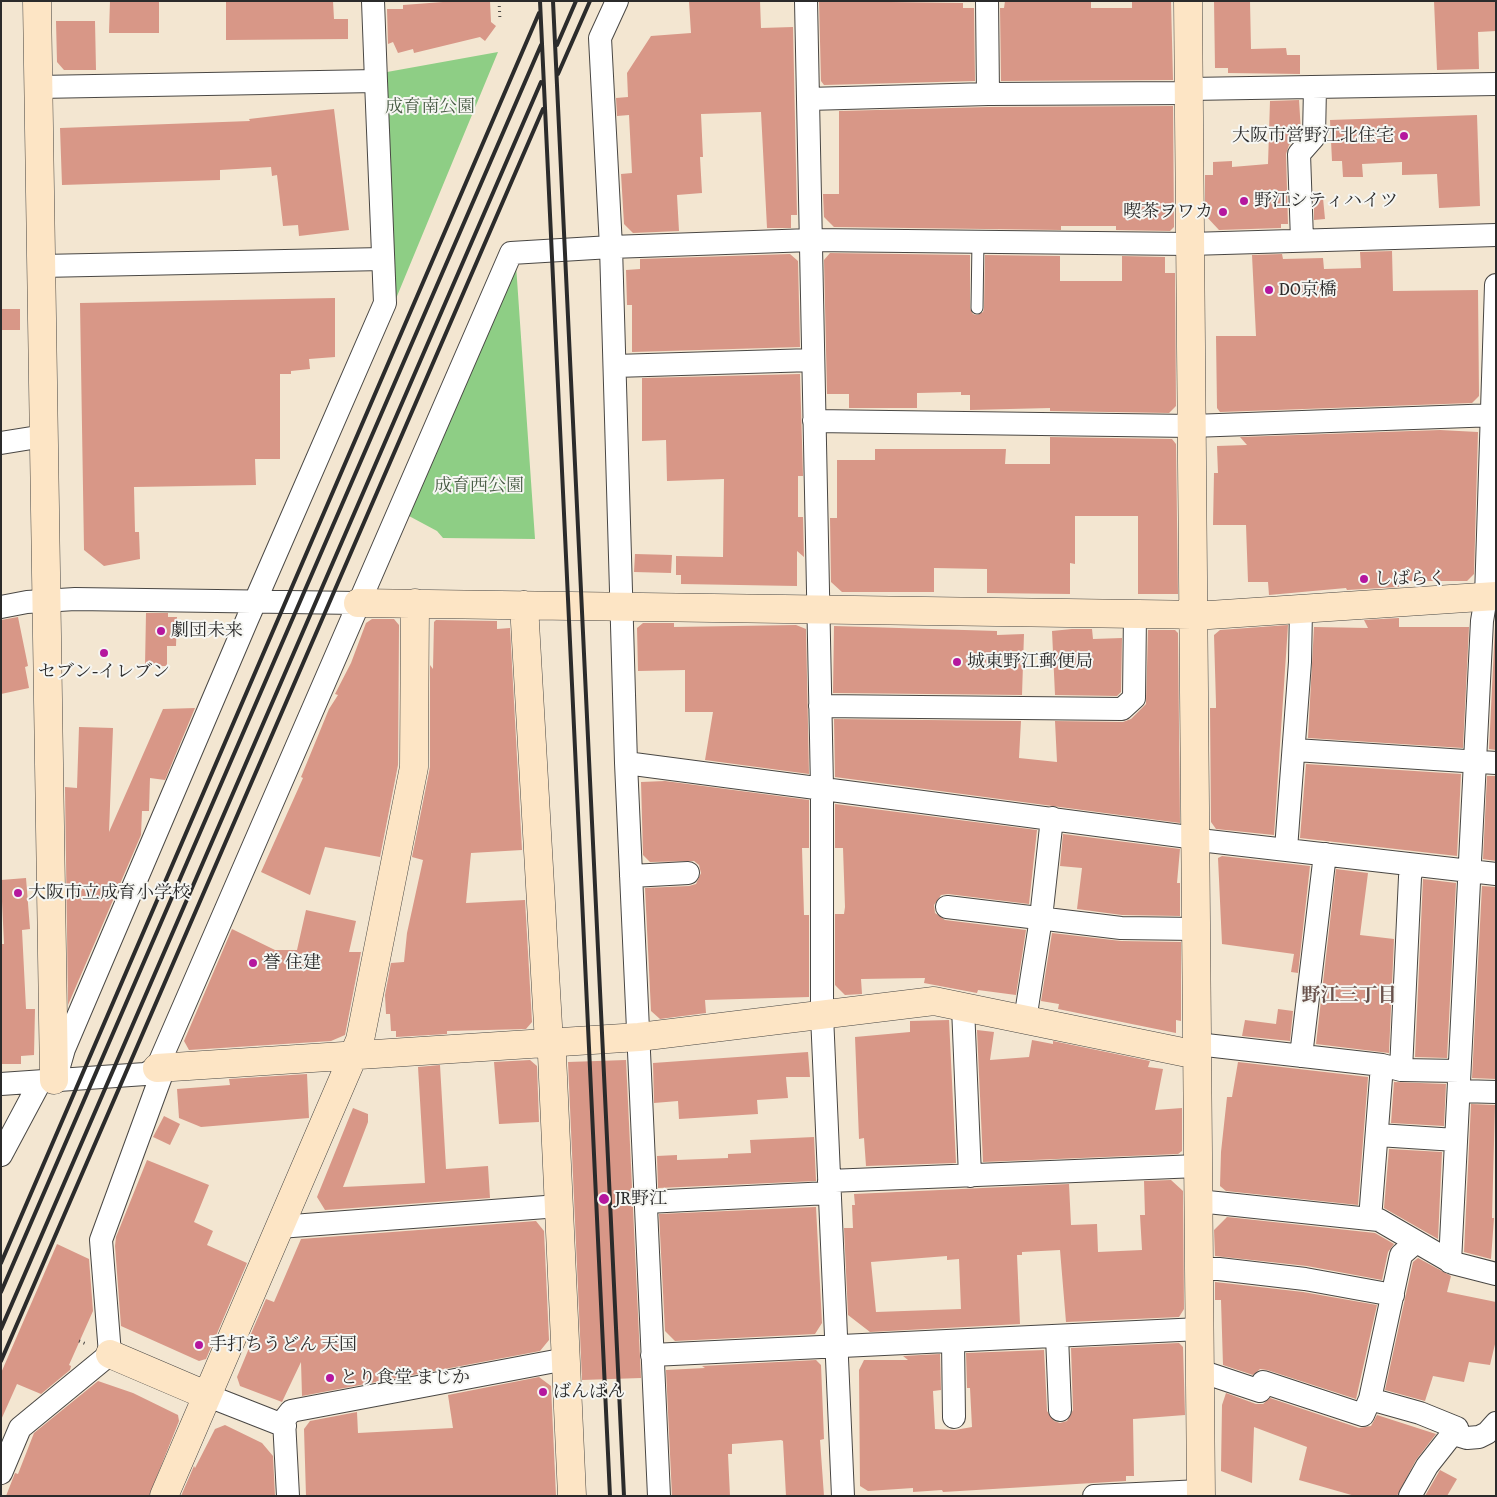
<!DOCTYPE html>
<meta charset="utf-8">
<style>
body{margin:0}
#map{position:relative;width:1497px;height:1497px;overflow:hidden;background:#f3e6d1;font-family:"Gentium Book Plus",serif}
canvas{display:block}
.frame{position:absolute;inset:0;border:2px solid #2b2b2b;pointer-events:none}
</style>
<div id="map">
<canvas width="1497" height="1497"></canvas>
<div class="frame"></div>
</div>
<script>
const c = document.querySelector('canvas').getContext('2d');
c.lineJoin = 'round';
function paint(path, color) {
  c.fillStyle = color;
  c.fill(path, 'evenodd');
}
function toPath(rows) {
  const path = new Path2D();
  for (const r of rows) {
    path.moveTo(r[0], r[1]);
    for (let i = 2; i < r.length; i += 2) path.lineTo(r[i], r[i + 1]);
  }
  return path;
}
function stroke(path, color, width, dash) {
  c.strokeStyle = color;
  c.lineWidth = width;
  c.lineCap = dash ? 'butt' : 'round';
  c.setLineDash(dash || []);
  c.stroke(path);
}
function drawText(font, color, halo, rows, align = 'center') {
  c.font = font + ' "Gentium Book Plus","Noto Serif JP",serif';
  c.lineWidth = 4;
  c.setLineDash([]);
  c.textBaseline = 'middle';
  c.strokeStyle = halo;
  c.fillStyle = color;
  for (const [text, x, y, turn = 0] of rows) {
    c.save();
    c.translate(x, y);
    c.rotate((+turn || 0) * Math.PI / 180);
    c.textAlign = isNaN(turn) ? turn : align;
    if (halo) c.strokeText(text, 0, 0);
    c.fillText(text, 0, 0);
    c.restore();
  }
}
paint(toPath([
 [498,52,395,301,387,72],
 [516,265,535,539,443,538,437,531,409,516]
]), '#8ece85');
paint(toPath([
 [110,1,159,1,159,33,109,33],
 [226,1,333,1,334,19,348,19,348,39,226,40],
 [456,1,490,1,491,22,496,26,485,41,480,37,414,53,413,49,398,53,393,42,388,44,387,9,403,9,403,5],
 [689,1,760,1,761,28,793,27,797,215,791,215,791,228,767,228,761,112,701,114,703,157,700,157,702,193,677,195,679,231,633,233,624,224,621,174,632,173,629,115,617,116,616,98,628,97,627,73,651,36,691,33],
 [819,1,963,3,963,8,974,8,975,81,824,85,821,81],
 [1005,1,1091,1,1091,8,1132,8,1132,1,1171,1,1173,80,1001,81,1000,8,1004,8],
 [1214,1,1250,1,1251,49,1286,48,1287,55,1300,55,1300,74,1228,73,1228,68,1215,68],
 [1434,1,1496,1,1496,31,1478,32,1479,69,1437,70],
 [56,21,95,21,96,70,64,70,57,62],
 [1299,100,1301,132,1289,145,1286,154,1288,224,1281,224,1281,228,1219,230,1205,215,1205,175,1213,175,1213,162,1232,161,1232,167,1268,164,1270,101],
 [1173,106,1174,227,1170,231,1116,230,1116,226,1061,226,1061,230,834,227,824,217,823,194,839,194,839,111,988,107],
 [334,109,349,230,299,236,298,225,283,226,277,175,272,176,271,167,220,170,220,180,62,185,60,128,250,121,249,119],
 [1477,115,1480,206,1439,208,1437,174,1402,175,1402,162,1362,164,1363,177,1343,177,1342,161,1332,161,1330,120],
 [1323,198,1325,219,1314,220,1314,199],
 [1392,251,1393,291,1478,290,1479,396,1472,403,1220,412,1217,408,1216,336,1256,336,1252,255,1282,254,1283,259,1323,258,1324,269,1361,268,1360,252],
 [830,253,970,255,970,308,973,314,977,315,983,312,984,308,985,255,1060,256,1060,281,1122,281,1122,256,1165,257,1165,273,1175,273,1176,406,1169,413,1050,411,1050,408,970,410,970,395,961,395,961,392,917,393,917,408,849,408,849,394,827,394,824,260],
 [790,254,798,261,800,347,632,352,632,305,627,305,626,270,640,269,640,259],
 [335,298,335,357,309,359,310,369,291,371,291,374,280,374,280,459,255,459,256,485,134,487,135,532,139,532,140,559,104,566,84,550,80,303],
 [1,309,20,309,20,330,1,330],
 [800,374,803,476,798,476,798,517,803,517,804,557,797,551,797,586,681,584,681,575,676,575,676,556,723,557,724,479,667,481,666,440,642,441,642,378],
 [1440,430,1478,432,1474,574,1467,581,1405,581,1404,582,1399,582,1399,587,1347,590,1346,588,1269,595,1268,582,1248,582,1246,525,1213,525,1214,473,1218,473,1217,446,1247,445,1240,437],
 [1050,437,1172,439,1176,444,1178,594,1138,594,1138,516,1075,516,1075,564,1070,563,1070,594,987,593,987,569,934,568,934,592,842,592,831,582,830,518,837,518,837,460,875,460,875,449,1006,449,1005,464,1050,464],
 [635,554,672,555,671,573,634,572],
 [146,613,168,613,168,617,177,617,176,646,167,646,167,666,145,666],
 [18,617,28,666,25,667,29,688,1,694,1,620],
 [1399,618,1399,627,1469,627,1463,748,1308,738,1314,627,1368,628,1364,620],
 [372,619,394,619,399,625,398,765,380,857,325,847,310,895,261,872,303,778,301,777,329,709,338,695,335,694,351,663,366,623],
 [436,620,497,621,497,629,510,628,522,850,471,853,466,903,525,900,532,1022,526,1029,447,1031,447,1034,396,1037,396,1031,391,1031,390,1014,386,1014,385,995,391,963,404,962,407,933,423,860,412,857,430,767,430,665,433,669,434,622],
 [643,623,674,623,674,627,796,625,806,629,809,774,705,760,713,712,685,712,685,670,638,671,637,628],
 [1288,625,1274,835,1216,829,1211,822,1210,708,1216,708,1216,704,1214,635,1220,630],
 [834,626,997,631,997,635,1024,634,1022,695,833,693],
 [1495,627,1496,627,1496,750,1489,749],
 [1072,629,1092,629,1093,639,1122,638,1121,692,1117,696,1055,695,1052,631],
 [1148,630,1175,630,1178,633,1180,823,835,777,834,719,1021,721,1019,758,1057,762,1055,721,1123,722,1131,719,1146,704],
 [195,708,165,780,150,778,149,811,142,811,141,835,68,1005,65,787,77,788,79,727,113,728,109,832,163,709],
 [1306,764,1461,774,1457,856,1300,838],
 [1487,776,1496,776,1496,861,1483,859],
 [665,781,809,800,809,848,802,848,804,915,809,915,809,997,705,1000,706,1013,660,1019,651,1011,645,888,689,886,696,884,701,873,699,865,694,861,650,862,643,855,641,782],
 [835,804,1037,830,1029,904,948,894,941,895,934,905,935,913,945,920,1026,930,1016,995,978,990,977,993,924,983,925,978,861,979,862,994,845,995,835,985,835,914,844,914,845,907,843,848,835,848],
 [1063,834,1180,849,1177,883,1180,883,1180,916,1122,915,1077,909,1082,868,1060,866],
 [1222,856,1310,866,1298,973,1291,972,1294,954,1222,944,1218,858],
 [1336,869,1368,873,1360,935,1394,939,1389,1053,1316,1044],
 [26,878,30,929,22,930,26,1009,35,1009,34,1055,21,1056,21,1064,1,1064,1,944,4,944,1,880],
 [1423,879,1456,883,1447,1058,1415,1057],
 [1482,886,1496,887,1496,1079,1472,1078],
 [306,910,356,921,349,952,361,952,345,1035,331,1041,189,1050,184,1041,232,929,275,950,297,950],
 [1052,933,1121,941,1181,942,1181,1021,1176,1020,1176,1033,1058,1009,1059,1004,1041,1001],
 [1278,1009,1293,1011,1290,1041,1242,1036,1245,1020,1276,1024],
 [949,1020,956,1163,866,1166,864,1138,859,1139,855,1037,910,1032,910,1021],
 [977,1030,994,1032,990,1060,1029,1057,1032,1040,1053,1044,1053,1041,1150,1061,1148,1067,1163,1069,1155,1110,1182,1108,1182,1151,1178,1154,983,1162],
 [808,1052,810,1077,786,1077,788,1098,757,1100,758,1114,679,1119,678,1101,654,1103,653,1063],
 [530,1060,537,1066,539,1122,499,1124,494,1062],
 [626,1060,641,1378,582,1380,568,1062],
 [1238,1062,1368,1077,1358,1205,1226,1191,1220,1186,1221,1152,1227,1097,1232,1097],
 [440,1065,446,1169,488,1166,490,1198,325,1210,317,1197,353,1108,368,1114,368,1122,343,1187,425,1183,418,1067],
 [307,1074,309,1118,201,1127,179,1118,177,1089,230,1085,229,1079],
 [1394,1082,1446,1084,1444,1126,1391,1123],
 [1471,1104,1495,1105,1492,1218,1494,1218,1491,1259,1464,1252],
 [164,1116,180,1124,170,1145,153,1137],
 [814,1137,816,1181,658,1188,657,1156,677,1155,677,1160,728,1158,728,1154,751,1153,750,1140],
 [1389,1149,1442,1152,1438,1239,1384,1208],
 [147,1160,209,1185,194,1222,213,1231,207,1245,247,1263,206,1359,199,1361,121,1326,115,1246,116,1237],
 [1171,1180,1183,1191,1184,1309,1179,1317,1066,1322,1060,1250,1022,1252,1022,1255,1017,1255,1020,1324,870,1332,848,1315,844,1228,853,1228,852,1205,855,1205,854,1194,1069,1184,1071,1225,1097,1224,1098,1252,1142,1250,1140,1215,1145,1215,1144,1181],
 [947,1256,947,1260,959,1259,961,1309,876,1312,871,1262],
 [816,1207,822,1323,815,1334,675,1341,665,1331,659,1214],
 [1227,1217,1375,1233,1394,1244,1388,1252,1382,1280,1307,1266,1215,1256,1214,1230],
 [536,1221,544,1231,549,1340,540,1351,302,1396,301,1362,282,1402,240,1386,237,1377,252,1341,247,1343,266,1299,274,1302,301,1239],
 [57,1244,89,1259,93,1311,69,1365,71,1366,70,1370,41,1394,17,1384,1,1420,1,1373],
 [1418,1258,1451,1276,1447,1292,1496,1302,1496,1340,1490,1365,1469,1362,1464,1382,1433,1376,1425,1401,1385,1390,1413,1262],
 [1215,1282,1303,1292,1377,1305,1356,1399,1267,1370,1260,1369,1253,1375,1223,1365,1221,1300,1215,1300],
 [1179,1343,1183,1347,1185,1415,1133,1419,1134,1476,1126,1476,1126,1481,943,1492,942,1490,913,1492,913,1488,868,1491,860,1486,859,1370,864,1360,908,1360,903,1356,940,1354,941,1390,933,1391,935,1429,955,1430,972,1427,970,1388,967,1388,966,1353,1044,1350,1047,1411,1054,1421,1060,1423,1067,1421,1073,1410,1071,1348],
 [816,1360,821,1365,824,1439,820,1440,824,1496,786,1496,783,1441,781,1440,732,1444,732,1454,728,1454,730,1496,672,1496,666,1370,705,1368,702,1366],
 [539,1377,551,1386,556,1496,306,1496,304,1429,310,1421,357,1412,358,1433,453,1428,448,1395],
 [98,1381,133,1393,178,1415,179,1421,149,1496,6,1496,15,1473,18,1474,34,1433],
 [1226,1393,1256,1404,1263,1404,1270,1398,1359,1428,1371,1426,1377,1415,1436,1434,1416,1460,1397,1496,1355,1496,1299,1480,1307,1447,1254,1427,1252,1483,1221,1471,1222,1405],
 [225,1425,262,1443,273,1456,275,1496,181,1496,194,1466,195,1468,215,1429],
 [1440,1470,1457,1479,1447,1496,1425,1496]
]), '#d89787');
const lane = toPath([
 [977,308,978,241]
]);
const street = toPath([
 [617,1,600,38,611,247,626,763,659,1496],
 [806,1,822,787,822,1015,843,1496],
 [987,1,988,94],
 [38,87,376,81,373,1],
 [1189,89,1496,84],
 [808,99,988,94,1189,93],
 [1302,240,1299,154,1314,137,1315,87],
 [41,266,383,259],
 [615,366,813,360],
 [814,421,1192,426,1496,415],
 [1,443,44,436],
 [1,607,27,602,75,599,358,603],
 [820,706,1122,709,1134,698,1135,614],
 [1295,750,1496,763],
 [626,763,1196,838,1208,841,1496,874],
 [1286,849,1300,662,1301,609],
 [631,876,688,873],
 [947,907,1121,928,1196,929],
 [963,1007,970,1176],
 [1025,1020,1041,918,1052,818],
 [1197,1044,1382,1065,1401,1070,1459,1071],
 [1301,1056,1325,854],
 [58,1070,64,1049,247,620,385,303,376,81],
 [1401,1070,1410,877,1413,865],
 [1,1084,145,1074,157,1068,511,253,611,247,811,240,1190,244,1496,235],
 [1459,1091,1496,1092],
 [1378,1135,1456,1140],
 [1,1155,40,1082],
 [829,1181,1198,1166],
 [1198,1201,1379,1220,1453,1263,1496,1274],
 [646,1202,829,1193],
 [1370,1219,1382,1065],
 [279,1227,559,1206],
 [1450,1262,1482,621,1486,597,1496,285],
 [1199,1269,1219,1269,1305,1279,1393,1295],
 [1057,1336,1060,1410],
 [953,1341,954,1417],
 [652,1355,1200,1329],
 [1200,1371,1260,1391,1263,1382,1363,1415,1370,1399,1401,1255,1416,1242],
 [206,1395,285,1426],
 [1370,1399,1420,1413,1457,1428,1427,1466,1410,1496],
 [1454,1434,1467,1438,1479,1437,1487,1433,1496,1423],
 [1,1473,20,1428,110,1354,101,1240,164,1068],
 [288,1496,284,1420,291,1411,566,1359],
 [1094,1496,1201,1491]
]);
const secondary = toPath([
 [37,1,54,1080],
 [1188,1,1201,1496],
 [358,603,1209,615,1496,596],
 [524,605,549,1043,552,1055,572,1496],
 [157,1068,639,1037,934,1001,1197,1055],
 [110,1354,206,1395],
 [164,1496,360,1040,414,767,415,603]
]);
stroke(lane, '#494744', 13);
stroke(street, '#494744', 24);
stroke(secondary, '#494744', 29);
stroke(toPath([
 [499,1,500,20],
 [79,1341,86,1344]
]), '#494744', 3, [1, 4]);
stroke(lane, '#fff', 11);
stroke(street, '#fff', 22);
stroke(secondary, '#fde5c5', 28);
stroke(toPath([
 [540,1,610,1496],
 [553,1,624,1496],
 [557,45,576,1],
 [558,74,590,1],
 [1,1263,539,13],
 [1,1292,541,45],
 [1,1329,541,82],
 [1,1361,543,109]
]), '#2b2b2b', 4);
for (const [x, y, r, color] of [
 [1404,136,5,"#b5179e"],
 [1244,201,5,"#b5179e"],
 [1223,212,5,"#b5179e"],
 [1269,290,5,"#b5179e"],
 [1364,579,5,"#b5179e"],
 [161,631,5,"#b5179e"],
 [104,653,5,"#b5179e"],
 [957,662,5,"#b5179e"],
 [18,893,5,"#b5179e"],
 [253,963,5,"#b5179e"],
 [604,1199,6,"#b5179e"],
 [199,1345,5,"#b5179e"],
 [330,1378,5,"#b5179e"],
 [543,1392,5,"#b5179e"]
]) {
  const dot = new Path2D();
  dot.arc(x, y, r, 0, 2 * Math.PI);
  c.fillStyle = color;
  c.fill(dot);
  stroke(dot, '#f6f6f2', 2);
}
drawText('18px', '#495c46', '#f6f6f2', [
 ["成育南公園",430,107],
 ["成育西公園",479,486]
]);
drawText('18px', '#2b2b2b', '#f6f6f2', [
 ["大阪市営野江北住宅",1394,136,"right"],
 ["野江シティハイツ",1254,201],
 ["喫茶ヲワカ",1213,212,"right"],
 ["DO京橋",1279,290],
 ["しばらく",1374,579],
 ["劇団未来",171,631],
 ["城東野江郵便局",967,662],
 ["セブン-イレブン",104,672,"center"],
 ["大阪市立成育小学校",28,893],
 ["誉 住建",263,963],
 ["JR野江",615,1199],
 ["手打ちうどん 天国",209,1345],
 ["とり食堂 まじか",340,1378],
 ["ばんばん",553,1392]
], 'left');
drawText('bold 19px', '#68514b', '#f6f6f2', [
 ["野江三丁目",1349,996]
]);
</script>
